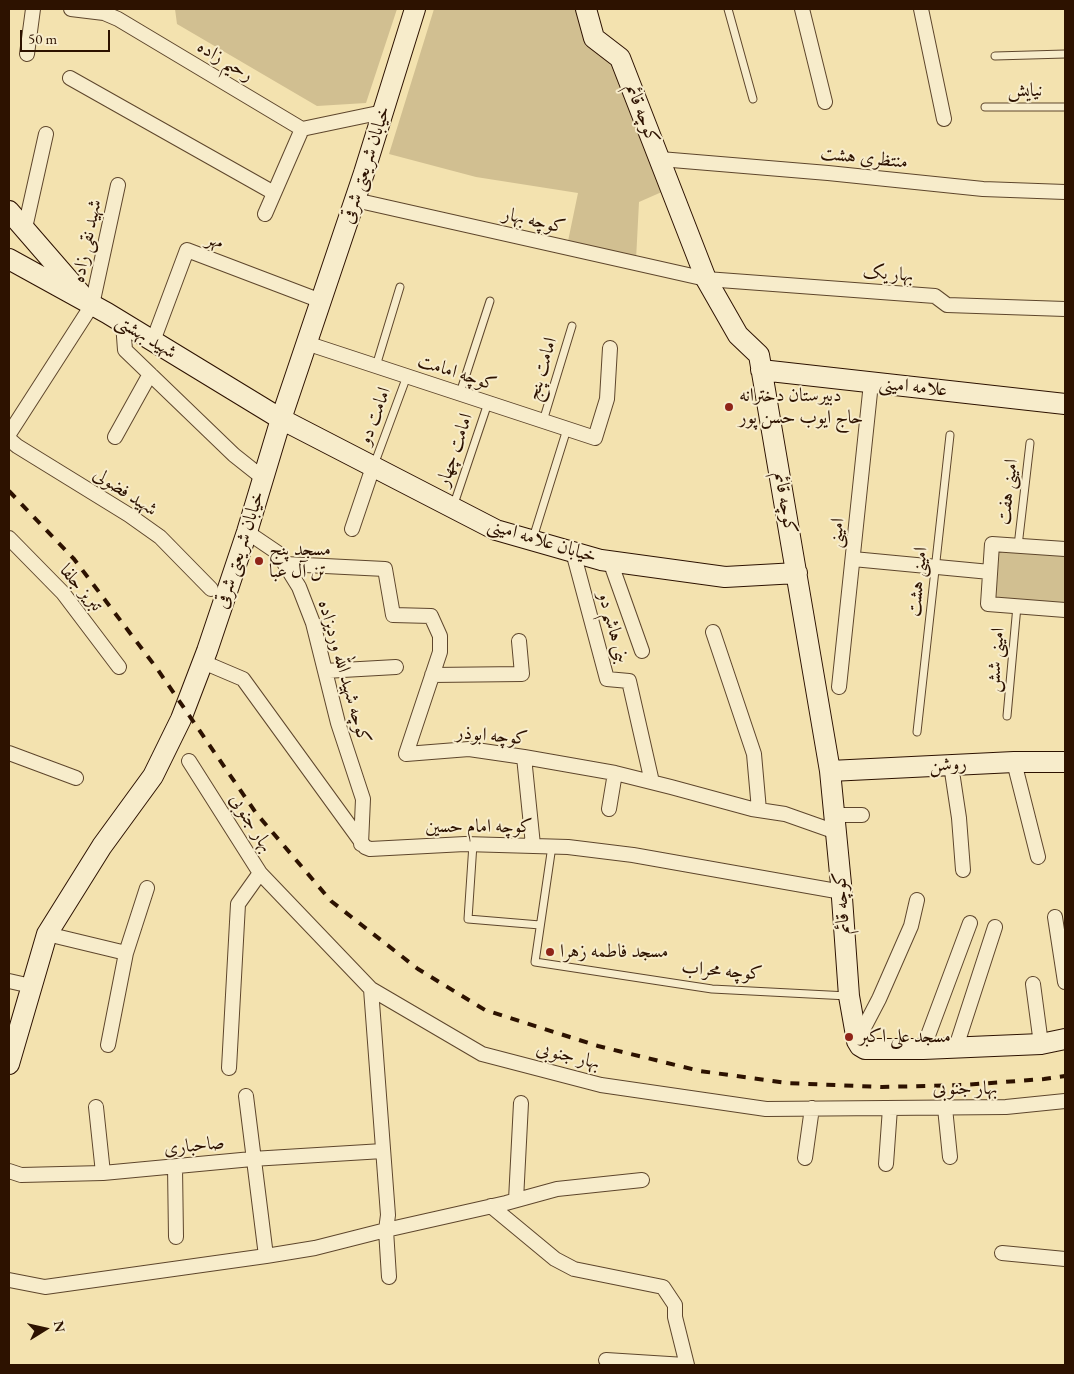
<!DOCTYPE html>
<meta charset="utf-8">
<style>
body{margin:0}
#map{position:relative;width:1074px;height:1374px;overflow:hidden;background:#f3e2af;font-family:"EB Garamond",serif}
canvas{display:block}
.frame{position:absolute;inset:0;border:10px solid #2d1200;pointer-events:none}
.north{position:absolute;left:20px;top:1304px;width:50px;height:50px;-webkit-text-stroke:4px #f7eccb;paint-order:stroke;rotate:80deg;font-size:14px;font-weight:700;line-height:20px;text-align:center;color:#2d1200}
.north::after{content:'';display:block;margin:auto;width:18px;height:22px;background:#2d1200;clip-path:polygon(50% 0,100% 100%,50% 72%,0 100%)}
.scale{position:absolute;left:20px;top:30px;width:90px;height:22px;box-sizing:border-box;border:2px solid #2d1200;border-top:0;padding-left:6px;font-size:15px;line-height:18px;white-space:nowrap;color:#2d1200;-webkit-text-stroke:4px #f7eccb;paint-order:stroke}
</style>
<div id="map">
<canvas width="1074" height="1374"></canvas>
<div class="frame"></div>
<div class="north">N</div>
<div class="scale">50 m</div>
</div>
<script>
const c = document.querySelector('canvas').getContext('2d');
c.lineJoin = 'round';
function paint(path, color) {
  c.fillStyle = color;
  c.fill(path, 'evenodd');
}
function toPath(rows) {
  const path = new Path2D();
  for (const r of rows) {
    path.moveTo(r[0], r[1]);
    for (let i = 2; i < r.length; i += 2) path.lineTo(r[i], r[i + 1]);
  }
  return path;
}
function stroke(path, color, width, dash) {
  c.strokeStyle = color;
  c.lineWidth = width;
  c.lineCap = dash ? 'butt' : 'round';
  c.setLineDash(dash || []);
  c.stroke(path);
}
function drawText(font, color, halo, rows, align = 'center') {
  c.font = font + ' "EB Garamond",Amiri,serif';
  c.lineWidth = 4;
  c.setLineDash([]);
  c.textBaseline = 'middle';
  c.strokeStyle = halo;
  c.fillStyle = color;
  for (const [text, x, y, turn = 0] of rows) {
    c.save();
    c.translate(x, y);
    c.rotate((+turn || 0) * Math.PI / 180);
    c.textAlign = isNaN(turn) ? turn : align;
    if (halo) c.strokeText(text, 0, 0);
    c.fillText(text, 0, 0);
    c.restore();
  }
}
paint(toPath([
 [175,9,397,9,366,103,317,106,177,24],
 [434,9,579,9,614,55,664,191,639,202,636,260,567,246,578,193,476,177,389,154],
 [999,551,1065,555,1065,603,996,598]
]), '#d1bf91');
const lane = toPath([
 [728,9,753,99],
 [995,56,1065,54],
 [985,107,1065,107],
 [376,366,400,287],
 [460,393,490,301],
 [543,421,572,326],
 [374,465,407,376],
 [453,507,488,403],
 [533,538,567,429],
 [1018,546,1030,443],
 [1007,716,1017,606],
 [917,732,950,435],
 [473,844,468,919,540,925],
 [552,846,535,962,712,989,848,996]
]);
const street = toPath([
 [71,9,104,13,118,19,302,129],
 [802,9,825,102],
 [921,9,944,119],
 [27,54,33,9],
 [70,78,274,193],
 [660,159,828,173,983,189,1065,192],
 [355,200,706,279,935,296,947,305,1065,309],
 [265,214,302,129,383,112],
 [25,228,46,134],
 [123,323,125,350,234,455,263,478],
 [153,341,187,250,321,301],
 [306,343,595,438,607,399,610,348],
 [9,434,92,305,118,185],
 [115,437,150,374],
 [9,439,17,446,129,515,160,537,211,589],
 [352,529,373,467],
 [247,532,278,553,299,587,313,623,338,723,363,799,361,844],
 [9,538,63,593,119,667],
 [1065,549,992,544,988,604,1065,610],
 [573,552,607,679,629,681,652,782],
 [853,559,990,572],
 [610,561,642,651],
 [285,564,385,569,393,615,431,616,440,636,440,652,406,754,469,749,524,757,615,773,671,787,752,809,785,814,836,832],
 [713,632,754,754,759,810],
 [203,662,243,679,365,847,370,849,465,844,568,847,633,855,842,892],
 [325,671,396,667],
 [432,675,522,674,519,641],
 [839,687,871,383],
 [9,753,76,778],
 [524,757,533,845],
 [189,761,260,873,371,989,482,1054,601,1085,766,1109,1006,1107,1065,1101],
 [1014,762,1038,857],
 [951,765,959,818,963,870],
 [609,809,615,773],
 [834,815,862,815],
 [1055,917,1065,982],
 [47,934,126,953,108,1045],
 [126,953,147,888],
 [9,981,31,986],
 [1033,984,1041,1044],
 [371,989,388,1215,386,1230,389,1277],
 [857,1041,879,999,911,926,917,900],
 [956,1047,995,927],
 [923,1049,970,923],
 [229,1068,238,904,260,873],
 [246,1096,266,1256],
 [96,1107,103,1173],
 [945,1108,950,1157],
 [805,1158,812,1108],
 [886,1164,890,1108],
 [175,1167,176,1237],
 [9,1171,21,1175,103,1173,252,1159,383,1151],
 [516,1200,521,1103],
 [491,1206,555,1259,574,1269,663,1287,675,1305,675,1317,687,1365],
 [1002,1253,1065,1259],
 [9,1280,45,1287,266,1256,315,1248,386,1230,506,1203,557,1189,642,1180],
 [606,1360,685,1365]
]);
const secondary = toPath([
 [586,9,594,38,620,58,706,279,738,335,759,355,830,771,841,884,849,996,857,1041,860,1046,865,1049,923,1049,1041,1044,1065,1039],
 [9,211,81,294],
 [9,259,107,313,281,419,496,530,601,560,725,577,797,573],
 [761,370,1065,404],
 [830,771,1014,762,1065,762],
 [9,1064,47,934,102,846,153,776,181,719,207,651,247,532,281,419,364,173,415,9]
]);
stroke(lane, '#5e462c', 9);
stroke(street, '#5e462c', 16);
stroke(secondary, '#2d1200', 22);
stroke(lane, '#f7eccb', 7);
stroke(street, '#f7eccb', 14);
stroke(secondary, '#f7eccb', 20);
stroke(toPath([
 [9,491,74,559,158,670,256,813,331,901,418,969,485,1010,598,1046,700,1071,787,1083,882,1087,963,1085,1044,1079,1065,1076]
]), '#2d1200', 4, [9, 9]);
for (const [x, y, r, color] of [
 [729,407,5,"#8f2418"],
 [259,561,5,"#8f2418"],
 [550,952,5,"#8f2418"],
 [849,1037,5,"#8f2418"]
]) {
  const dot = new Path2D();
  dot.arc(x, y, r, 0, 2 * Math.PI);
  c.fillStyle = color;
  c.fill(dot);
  stroke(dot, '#f7eccb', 2);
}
drawText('19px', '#2d1200', '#f7eccb', [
 ["رحیم زاده",225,61,31],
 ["نیایش",1025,91],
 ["کوچه قائم",642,114,69],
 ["منتظری هشت",864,158,6],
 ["خیابان شریعتی شرقی",366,165,-72],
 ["کوچه بهار",534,221,13],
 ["شهید نقی زاده",87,241,-78],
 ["مهر",215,241,21],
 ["بهار یک",888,274,4],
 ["شهید بهشتی",146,337,31],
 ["امامت پنج",542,369,-73],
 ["کوچه امامت",457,373,18],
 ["علامه امینی",913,387,6],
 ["امامت دو",375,416,-69],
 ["امامت چهار",455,450,-71],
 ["شهید فضولی",125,492,33],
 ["امینی هفت",1008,492,-83],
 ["کوچه قائم",785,503,80],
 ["امینی",837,533,-84],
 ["خیابان علامه امینی",542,541,17],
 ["خیابان شریعتی شرقی",240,550,-72],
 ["امینی هشت",918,582,-84],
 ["تبریز جلفا",81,588,49],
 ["بنی هاشم دو",613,628,75],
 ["امینی شش",996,660,-85],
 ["کوچه شهید الله وردیزاده",344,672,74],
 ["کوچه ابوذر",492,736,5],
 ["روشن",948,765,-3],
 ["بهار جنوبی",251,823,58],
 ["کوچه امام حسین",479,827],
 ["کوچه قائم",842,903,-94],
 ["کوچه محراب",722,971,5],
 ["بهار جنوبی",568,1056,14],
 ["بهار جنوبی",965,1089],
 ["صاحباری",194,1146,-6]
]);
drawText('19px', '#2d1200', '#f7eccb', [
 ["دبیرستان دخترانه",739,396],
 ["حاج ایوب حسن پور",739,418],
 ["مسجد پنج",269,550],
 ["تن آل عبا",269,572],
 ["مسجد فاطمه زهرا",560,952],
 ["مسجد علی اکبر",859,1037]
], 'left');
</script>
